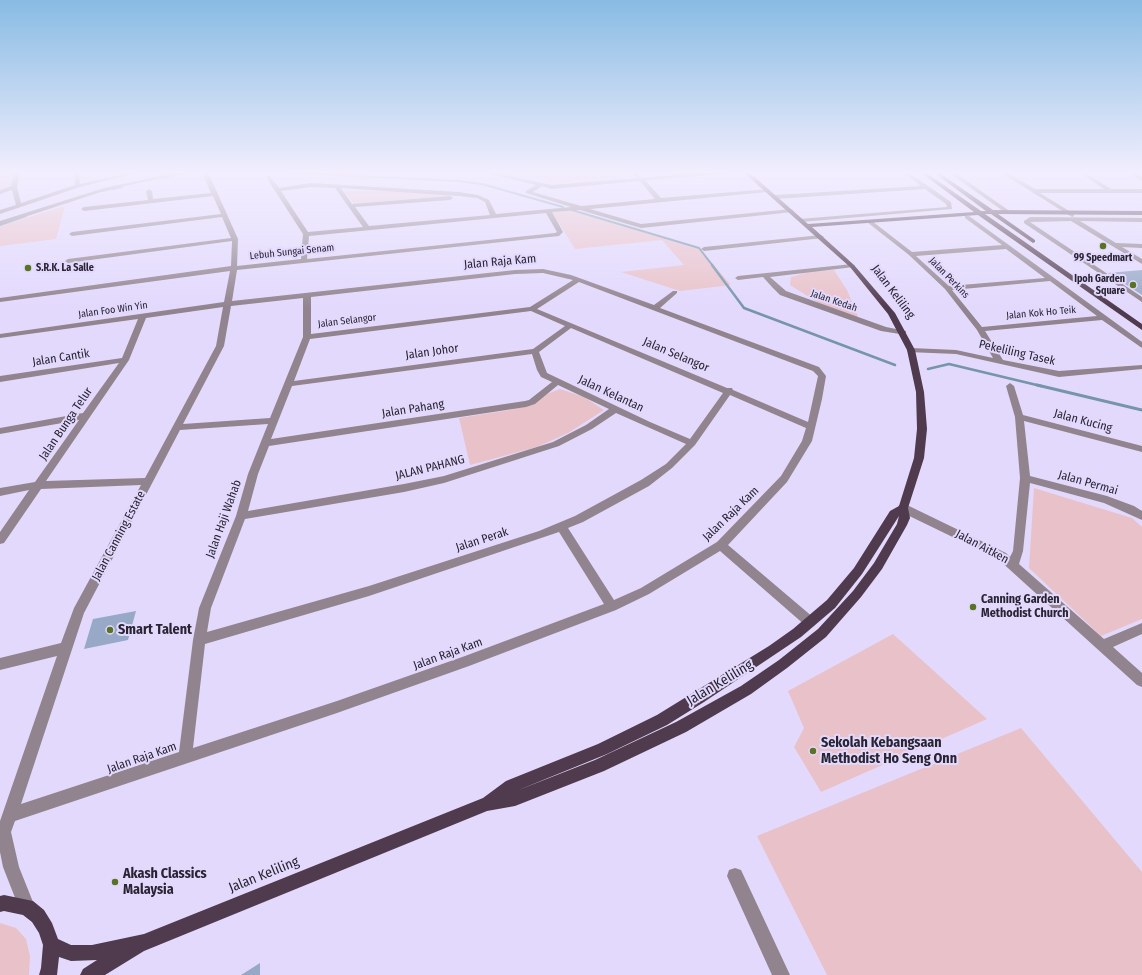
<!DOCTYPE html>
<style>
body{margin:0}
canvas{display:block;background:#e2d9fd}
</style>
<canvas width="1142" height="975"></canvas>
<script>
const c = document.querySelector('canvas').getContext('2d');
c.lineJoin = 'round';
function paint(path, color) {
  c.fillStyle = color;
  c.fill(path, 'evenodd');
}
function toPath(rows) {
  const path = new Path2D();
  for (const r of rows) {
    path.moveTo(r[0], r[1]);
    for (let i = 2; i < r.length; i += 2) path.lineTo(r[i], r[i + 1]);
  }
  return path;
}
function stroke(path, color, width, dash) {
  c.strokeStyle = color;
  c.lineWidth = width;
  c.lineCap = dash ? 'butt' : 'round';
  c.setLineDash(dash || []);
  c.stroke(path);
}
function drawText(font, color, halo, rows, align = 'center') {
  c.font = font + ' "Fira Sans Condensed",sans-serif';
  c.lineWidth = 4;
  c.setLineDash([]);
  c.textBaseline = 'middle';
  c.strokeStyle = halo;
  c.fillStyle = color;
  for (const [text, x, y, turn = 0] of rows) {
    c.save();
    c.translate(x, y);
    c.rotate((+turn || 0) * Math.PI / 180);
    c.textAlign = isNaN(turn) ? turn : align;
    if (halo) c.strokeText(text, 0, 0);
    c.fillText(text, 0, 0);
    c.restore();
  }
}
paint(toPath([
 [0,172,12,172,11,186,0,189],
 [527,172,625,172,633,176,561,183,514,176],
 [344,191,410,191,455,195,354,204],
 [65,206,56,239,0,246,0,226],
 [571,210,701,250,731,285,680,291,621,272,684,265,662,240,575,249,552,212],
 [834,270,847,290,858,317,822,305,790,285,791,277,812,271],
 [560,389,584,397,604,410,568,433,537,447,470,465,459,418,510,410,534,404,547,394],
 [1034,488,1132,518,1142,527,1142,619,1101,636,1029,568],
 [893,634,987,719,821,792,794,747,804,728,788,691],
 [1021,728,1142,872,1142,975,827,975,757,836],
 [0,923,16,928,26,939,30,956,29,975,0,975]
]), '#e9c2c9');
stroke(toPath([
 [278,172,458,181,482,184,563,207],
 [161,178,192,172],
 [102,191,122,187],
 [572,210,699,248,713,266],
 [0,225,26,216]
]), '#7695a8', 2);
stroke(toPath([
 [712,265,744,308,895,365],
 [928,369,949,364,1041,386]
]), '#7695a8', 2.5);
stroke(toPath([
 [1037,385,1142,410]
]), '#7695a8', 3);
paint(toPath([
 [1142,270,1142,295,1108,273],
 [136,611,128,640,84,649,93,619],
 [260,963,260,975,241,975]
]), '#98a9c8');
paint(toPath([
 [14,172,20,172,17,187,21,203,75,185,74,172,79,172,80,184,133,172,137,173,80,187,0,214,0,210,16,205,12,190,0,194,0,190,11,186,14,172],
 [180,172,189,172,107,190,0,225,0,221,104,188,180,172],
 [202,172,208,172,238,239,237,266,301,259,303,234,266,177,269,175,279,188,311,183,459,192,478,195,489,200,496,214,571,207,526,193,526,191,536,185,486,173,486,172,493,172,551,185,637,178,631,172,636,172,642,178,711,172,728,172,725,174,645,180,661,198,769,189,769,191,767,192,590,209,641,224,791,209,793,210,793,212,641,228,580,210,552,212,563,232,559,236,237,270,232,301,515,270,543,269,571,275,654,305,673,291,677,291,677,293,660,308,819,367,826,376,822,399,812,441,787,482,728,545,814,618,816,622,814,626,810,627,806,626,720,551,649,594,616,610,469,666,337,713,15,821,11,832,19,867,35,907,33,913,27,915,21,913,3,867,0,852,0,821,57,656,0,670,0,658,61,643,74,608,141,485,41,489,4,543,0,544,0,532,29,490,0,496,0,488,35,482,79,420,0,434,0,428,83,413,119,363,0,382,0,376,122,358,138,319,0,338,0,334,224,302,230,271,0,302,0,298,231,266,232,241,68,263,65,261,68,259,231,238,222,217,72,236,69,234,72,232,221,214,213,196,84,211,81,209,84,207,148,200,146,191,149,189,152,191,153,199,211,193,202,172],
 [640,181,655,199,581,206,533,192,542,186,551,189,640,181],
 [311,187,335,188,363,227,308,232,281,191,311,187],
 [341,188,459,196,477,198,485,202,490,215,369,226,355,207,450,200,453,198,450,196,352,204,341,188],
 [546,213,557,232,555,233,307,259,309,236,546,213],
 [543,273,573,280,530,307,311,334,311,297,515,274,543,273],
 [579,282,813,371,818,376,808,422,733,390,732,388,727,388,537,309,579,282],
 [303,298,303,337,270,418,183,424,224,346,231,306,303,298],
 [223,307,216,346,145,478,46,481,129,360,146,318,223,307],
 [531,311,565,326,533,349,294,381,310,339,531,311],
 [571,328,723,393,690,439,650,422,547,373,539,352,571,328],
 [532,354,537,370,541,377,552,382,529,400,525,401,271,439,292,386,532,354],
 [558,385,609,409,586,425,553,442,444,476,404,484,248,511,258,474,269,446,526,407,535,404,558,385],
 [730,395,806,428,802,441,781,476,717,542,641,588,614,600,568,528,583,522,649,486,672,468,695,445,730,395],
 [616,413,686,444,666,464,641,480,575,516,539,531,369,586,207,632,211,608,245,519,404,492,444,483,559,446,592,429,616,413],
 [268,424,248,474,236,516,199,608,193,640,179,752,21,804,84,613,180,430,268,424],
 [559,532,604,604,465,656,337,701,193,748,205,644,369,596,559,532],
 [902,172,908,172,951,202,952,209,801,222,799,221,799,219,947,207,946,204,925,189,775,199,772,197,775,195,921,186,902,172],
 [948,172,954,172,1011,212,1006,213,948,172],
 [1000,172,1006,172,1035,189,1104,189,1079,172,1085,172,1111,189,1142,189,1142,193,1040,193,1074,214,1074,216,1072,217,1000,172],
 [1128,172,1134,172,1142,177,1142,181,1128,172],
 [965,216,969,216,1142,342,1142,348,1102,320,985,331,1003,360,1059,371,1142,365,1142,369,1059,377,956,354,908,352,907,350,911,348,956,350,993,358,977,330,945,289,909,255,867,222,872,221,912,252,1002,245,965,218,965,216],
 [1006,249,1045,278,949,286,916,256,1006,249],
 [1050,281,1097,316,982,327,952,290,1050,281],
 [1030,217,1142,218,1142,222,1080,221,1116,243,1142,244,1142,248,1122,247,1142,259,1142,264,1071,221,1030,222,1142,297,1142,302,1024,223,1024,221,1030,217],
 [821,235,824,237,823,238,704,251,701,249,704,247,821,235],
 [852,264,855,266,854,267,770,277,786,291,886,327,906,331,906,335,881,331,780,295,772,287,763,277,738,280,735,278,738,276,852,264],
 [1010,383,1014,386,1023,415,1142,446,1142,452,1024,421,1030,476,1107,496,1134,506,1142,511,1142,520,1104,503,1030,483,1023,551,1019,564,1104,639,1142,623,1142,634,1113,647,1142,673,1142,687,1137,685,998,559,899,511,898,508,899,505,907,505,1006,553,1010,557,1013,551,1020,478,1015,417,1006,386,1010,383],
 [735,868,741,870,790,975,772,975,727,876,729,870,735,868]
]), '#91848e');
paint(toPath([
 [743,172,749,172,808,224,974,212,920,172,925,172,981,211,986,211,933,172,938,172,993,210,1142,211,1142,215,998,214,1035,240,1035,242,1033,243,991,214,985,214,1142,324,1142,330,978,215,812,227,854,265,895,313,915,350,924,392,927,429,924,458,908,508,910,518,907,525,882,569,861,597,826,637,787,668,751,694,686,732,604,771,515,806,487,811,144,951,105,975,80,975,83,969,97,960,71,961,59,957,57,975,39,975,41,968,43,945,39,933,32,922,23,915,4,911,0,912,0,896,4,895,33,901,44,910,52,923,58,939,71,945,92,945,144,934,483,798,506,781,598,744,657,715,769,646,793,629,827,600,854,568,890,511,899,506,914,458,917,429,916,392,907,350,888,314,850,267,743,172],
 [899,516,897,524,874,563,853,591,818,629,779,660,741,686,676,722,595,760,516,791,607,754,667,725,704,702,801,637,835,608,862,574,899,516]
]), '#503a4d');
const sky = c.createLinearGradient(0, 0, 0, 308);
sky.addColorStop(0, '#88bbe3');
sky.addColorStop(0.56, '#f2eefe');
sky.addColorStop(1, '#f2eefe00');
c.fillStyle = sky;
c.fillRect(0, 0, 1142, 308);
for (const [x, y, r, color] of [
 [1103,246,4,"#5a7225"],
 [28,268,4,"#5a7225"],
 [1133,285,4,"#5a7225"],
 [973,607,4,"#5a7225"],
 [110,630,4,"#5a7225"],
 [813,751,4,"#5a7225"],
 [115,882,4,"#5a7225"]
]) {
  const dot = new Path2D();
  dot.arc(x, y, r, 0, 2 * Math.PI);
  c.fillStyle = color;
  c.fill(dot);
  stroke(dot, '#e2d9fd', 1.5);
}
drawText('10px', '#282432', '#e2d9fd', [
 ["Lebuh Sungai Senam",292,252,-6],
 ["Jalan Perkins",949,278,46],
 ["Jalan Kedah",834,301,19],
 ["Jalan Foo Win Yin",113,310,-8],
 ["Jalan Kok Ho Teik",1041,313,-5],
 ["Jalan Selangor",347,321,-7]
]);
drawText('bold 10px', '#282432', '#e2d9fd', [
 ["99 Speedmart",1103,258],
 ["S.R.K. La Salle",36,268,"left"],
 ["Ipoh Garden",1125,279,"right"],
 ["Square",1125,291,"right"]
]);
drawText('12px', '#282432', '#e2d9fd', [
 ["Jalan Raja Kam",500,262,-5],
 ["Jalan Keliling",893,292,53],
 ["Jalan Johor",432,352,-8],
 ["Pekeliling Tasek",1017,353,13],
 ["Jalan Selangor",676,355,23],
 ["Jalan Cantik",61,358,-9],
 ["Jalan Kelantan",611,394,25],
 ["Jalan Pahang",413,409,-9],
 ["Jalan Kucing",1083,421,15],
 ["Jalan Bunga Telur",66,424,-56],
 ["JALAN PAHANG",430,468,-14],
 ["Jalan Permai",1088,483,16],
 ["Jalan Raja Kam",731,514,-44],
 ["Jalan Haji Wahab",224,519,-70],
 ["Jalan Canning Estate",119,536,-62],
 ["Jalan Perak",482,540,-18],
 ["Jalan Aitken",982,547,28],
 ["Jalan Raja Kam",448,654,-20],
 ["Jalan Raja Kam",142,758,-19]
]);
drawText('bold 12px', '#282432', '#e2d9fd', [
 ["Canning Garden",981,600],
 ["Methodist Church",981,614]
], 'left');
drawText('bold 14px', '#282432', '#e2d9fd', [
 ["Smart Talent",118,630],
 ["Sekolah Kebangsaan",821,743],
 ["Methodist Ho Seng Onn",821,759],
 ["Akash Classics",123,874],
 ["Malaysia",123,890]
], 'left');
drawText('14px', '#282432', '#e2d9fd', [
 ["Jalan Keliling",720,683,-31],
 ["Jalan Keliling",264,875,-22]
]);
</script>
